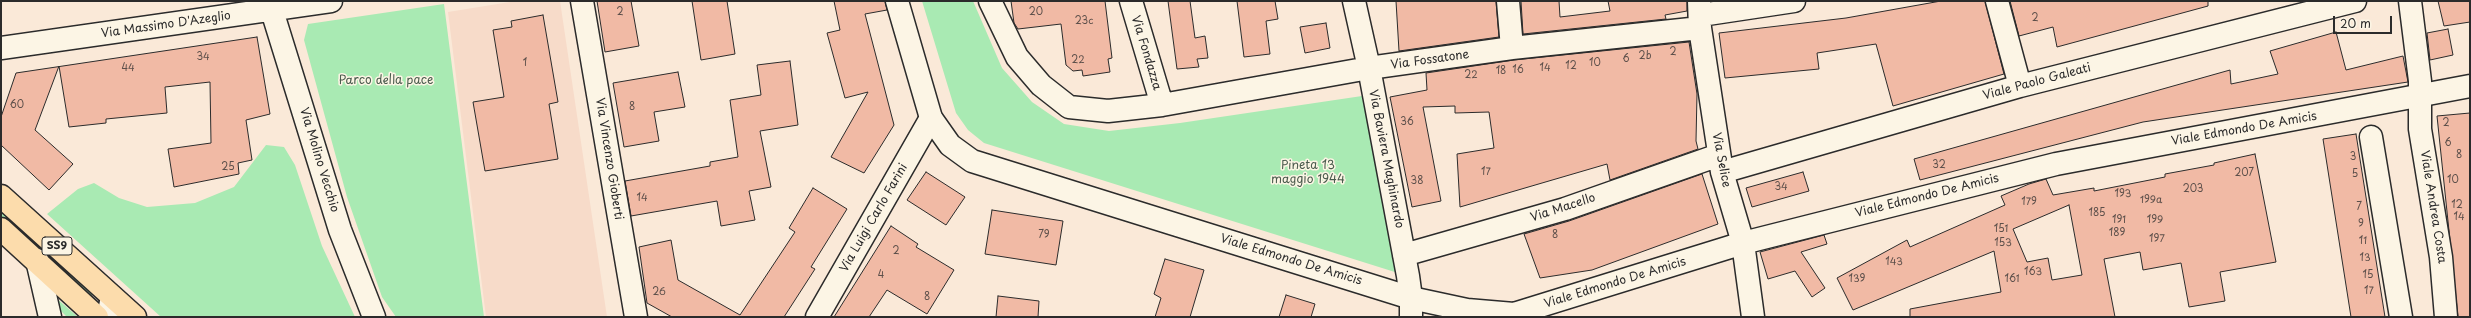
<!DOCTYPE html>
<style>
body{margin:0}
#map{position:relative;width:2471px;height:318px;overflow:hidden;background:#fae9d8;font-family:"Playpen Sans",sans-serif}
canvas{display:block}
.frame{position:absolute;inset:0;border:2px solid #2b2b2b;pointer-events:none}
.scale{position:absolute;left:2333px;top:16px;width:59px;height:18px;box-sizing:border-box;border:2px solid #2b2b2b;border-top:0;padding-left:5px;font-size:12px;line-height:14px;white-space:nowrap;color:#2b2b2b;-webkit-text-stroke:3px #fcf5e5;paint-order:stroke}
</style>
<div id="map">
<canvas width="2471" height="318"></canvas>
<div class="frame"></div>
<div class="scale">20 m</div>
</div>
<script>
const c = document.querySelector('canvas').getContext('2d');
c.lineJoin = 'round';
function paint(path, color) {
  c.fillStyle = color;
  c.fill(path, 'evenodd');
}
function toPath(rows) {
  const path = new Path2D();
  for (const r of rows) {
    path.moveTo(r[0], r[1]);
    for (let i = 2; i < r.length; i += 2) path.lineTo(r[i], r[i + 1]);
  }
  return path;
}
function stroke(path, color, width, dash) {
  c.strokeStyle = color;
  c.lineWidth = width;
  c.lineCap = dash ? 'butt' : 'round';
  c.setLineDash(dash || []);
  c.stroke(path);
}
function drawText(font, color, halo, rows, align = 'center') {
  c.font = font + ' "Playpen Sans",sans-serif';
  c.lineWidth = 3;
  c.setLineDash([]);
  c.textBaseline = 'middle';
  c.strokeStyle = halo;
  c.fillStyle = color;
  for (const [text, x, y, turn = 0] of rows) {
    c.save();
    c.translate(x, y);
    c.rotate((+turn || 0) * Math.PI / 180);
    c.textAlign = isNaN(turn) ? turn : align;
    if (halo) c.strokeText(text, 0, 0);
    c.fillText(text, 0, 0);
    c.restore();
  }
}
paint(toPath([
 [516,1,560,1,607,317,486,317,448,12]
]), '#f7dbc9');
paint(toPath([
 [922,1,973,1,1002,68,1032,102,1064,124,1109,131,1180,123,1362,96,1398,273,984,143,968,130,956,113],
 [444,4,484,317,396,317,382,297,347,197,304,40,308,24],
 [266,145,284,147,295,165,322,246,355,317,161,317,47,214,78,189,94,183,119,198,147,207,195,203,234,187],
 [1,211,93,294,90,297,1,217],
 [56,298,78,317,67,317,58,308]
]), '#a9eab3');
const building = toPath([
 [597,1,631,1,639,46,605,52,597,1],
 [692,1,727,1,735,54,701,60,692,1],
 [834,1,885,1,887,10,865,14,894,125,864,173,831,157,868,92,845,98,827,33,840,30,834,1],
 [1011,1,1105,1,1112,58,1108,59,1110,72,1083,76,1082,70,1073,71,1066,65,1061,24,1018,29,1014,23,1011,1],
 [1168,1,1190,1,1195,38,1205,36,1208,58,1197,59,1199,67,1177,69,1168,1],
 [1237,1,1275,1,1278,19,1266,21,1270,54,1244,57,1237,1],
 [1396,1,1496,1,1499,37,1399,51,1396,1],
 [1521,1,1559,1,1560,17,1610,11,1608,1,1687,1,1687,11,1665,15,1666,19,1523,34,1521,1],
 [1941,1,1985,1,2004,74,1893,106,1876,44,1817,53,1819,69,1725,78,1719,33,1846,18,1941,1],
 [2010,1,2208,1,2208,6,2057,47,2053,27,2019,36,2010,1],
 [2438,1,2470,1,2470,22,2444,26,2438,1],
 [543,15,558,102,549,104,558,159,485,171,473,102,504,97,493,30,512,27,511,21,543,15],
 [1326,23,1330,48,1305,53,1300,27,1326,23],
 [2448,29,2453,55,2430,60,2427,33,2448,29],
 [2336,32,2346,70,2403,56,2408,82,2143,122,1920,180,1914,159,2230,70,2231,84,2278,74,2270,51,2336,32],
 [257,37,270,114,246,120,252,160,238,163,239,174,174,187,168,149,211,143,210,82,165,87,167,113,106,119,106,123,69,127,59,66,35,130,73,164,49,190,1,145,1,117,16,73,257,37],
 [1689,42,1697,94,1696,141,1698,149,1610,180,1607,164,1460,207,1457,154,1494,148,1489,112,1455,113,1455,106,1423,107,1441,201,1412,207,1390,97,1427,90,1426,73,1514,60,1689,42],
 [790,61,798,125,760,131,771,187,749,191,755,220,721,226,717,201,631,216,625,181,710,166,710,162,738,157,730,100,761,95,757,65,790,61],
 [678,72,685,107,654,112,659,141,624,147,613,83,678,72],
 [2470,113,2470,317,2458,317,2437,116,2470,113],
 [2356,134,2385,317,2351,317,2323,139,2356,134],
 [2255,154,2276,262,2220,272,2225,301,2189,307,2181,263,2143,270,2140,252,2104,259,2115,317,1910,317,1910,309,2001,292,1994,251,1853,310,1837,278,1907,240,1910,247,2005,205,2001,196,2029,184,2046,179,2053,195,2094,188,2094,191,2165,177,2165,174,2214,165,2214,163,2255,154],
 [2069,205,2082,275,2052,280,2048,258,2027,262,2013,229,2069,205],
 [926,172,965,197,946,225,907,200,926,172],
 [1803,172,1809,191,1752,207,1746,188,1803,172],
 [1702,174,1718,224,1592,270,1540,278,1524,234,1569,221,1702,174],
 [813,188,847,209,811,267,815,269,784,317,672,317,647,303,639,247,671,240,678,280,740,315,795,232,789,228,813,188],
 [992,210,1063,221,1056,265,985,254,992,210],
 [891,226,918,244,916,247,954,270,927,314,887,290,869,317,834,317,891,226],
 [1824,235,1827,244,1801,252,1825,288,1812,297,1795,271,1768,279,1760,252,1824,235],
 [1165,259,1204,270,1190,317,1155,317,1161,298,1154,294,1165,259],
 [1286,295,1315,304,1311,317,1279,317,1286,295],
 [998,296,1039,301,1038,317,996,317,998,296]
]);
paint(building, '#f1baa5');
stroke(building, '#2b2b2b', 1);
const street = toPath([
 [269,1,340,230,374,317],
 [582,1,636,317],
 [990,1,1017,57,1041,85,1069,107,1108,111,1162,105,1369,68,1512,48,1700,28],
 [1131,1,1162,105],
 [1354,1,1369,68,1408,276,1411,298,1411,317],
 [1508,1,1512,48],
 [1699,1,1700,28,1722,172,1743,243],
 [1997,1,2020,86],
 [2410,1,2420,81,2420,129,2441,257,2446,317],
 [1701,15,1794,1],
 [1,48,331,1],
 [2371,137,2401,317],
 [1722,172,2020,86,2355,1],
 [1404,255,1565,209,1719,155],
 [37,260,50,317],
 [108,317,112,297],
 [817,317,931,118]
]);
const secondary = toPath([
 [897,1,931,118,950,145,972,161,1411,298,1467,310,1514,314,1743,243,2056,164,2470,86],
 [1743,243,1753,317]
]);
const primary = toPath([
 [1,196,135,317],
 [1,229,97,317]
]);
stroke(street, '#2b2b2b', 25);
stroke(secondary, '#2b2b2b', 25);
stroke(primary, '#2b2b2b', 25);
stroke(street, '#fcf5e5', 22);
stroke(secondary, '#fcf5e5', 22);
stroke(primary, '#fcdcac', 22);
drawText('10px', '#5c4f4a', null, [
 ["2",620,12],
 ["20",1036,12],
 ["2",2035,18],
 ["23c",1084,21],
 ["2",1673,52],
 ["2b",1645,56],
 ["34",203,57],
 ["6",1626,59],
 ["22",1078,60],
 ["1",525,63],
 ["10",1595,63],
 ["12",1571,66],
 ["44",128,68],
 ["14",1545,68],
 ["16",1518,70],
 ["18",1501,71],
 ["22",1471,75],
 ["60",17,105],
 ["8",632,107],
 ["36",1407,122],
 ["2",2446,123],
 ["6",2448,143],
 ["8",2459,155],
 ["3",2353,157],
 ["32",1939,165],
 ["25",228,167],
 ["17",1486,172],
 ["207",2244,173],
 ["5",2355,174],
 ["10",2453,180],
 ["38",1417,181],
 ["34",1781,187],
 ["203",2193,189],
 ["193",2123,194],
 ["14",642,198],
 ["199a",2151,200],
 ["179",2029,202],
 ["12",2457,205],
 ["7",2359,207],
 ["185",2097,213],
 ["14",2459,217],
 ["191",2119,220],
 ["199",2155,220],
 ["9",2361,224],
 ["151",2001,229],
 ["189",2117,233],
 ["79",1044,235],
 ["8",1555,235],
 ["197",2157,239],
 ["11",2363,241],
 ["153",2003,243],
 ["2",896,251],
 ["13",2365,258],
 ["143",1894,262],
 ["163",2033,272],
 ["4",881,275],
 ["15",2368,275],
 ["139",1857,279],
 ["161",2012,279],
 ["17",2369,291],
 ["26",659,292],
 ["8",927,297]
]);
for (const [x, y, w] of [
 [57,246,30]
]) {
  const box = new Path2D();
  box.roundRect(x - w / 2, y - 9, w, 18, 3);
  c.fillStyle = '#fcf5e5';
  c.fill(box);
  stroke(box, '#2b2b2b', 1);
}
drawText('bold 11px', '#2b2b2b', null, [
 ["SS9",57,246]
]);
drawText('12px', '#2b2b2b', '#fcf5e5', [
 ["Via Massimo D'Azeglio",166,25,-8],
 ["Via Fondazza",1146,53,73],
 ["Via Fossatone",1430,60,-8],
 ["Viale Paolo Galeati",2037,82,-15],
 ["Viale Edmondo De Amicis",2244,129,-10],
 ["Via Vincenzo Gioberti",609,159,81],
 ["Via Baviera Maghinardo",1386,159,79],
 ["Via Molino Vecchio",319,160,73],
 ["Via Selice",1721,160,79],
 ["Viale Edmondo De Amicis",1927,196,-14],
 ["Viale Andrea Costa",2433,207,81],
 ["Via Macello",1563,208,-18],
 ["Via Luigi Carlo Farini",874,218,-60],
 ["Viale Edmondo De Amicis",1291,260,17],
 ["Viale Edmondo De Amicis",1615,283,-17]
]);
drawText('12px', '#4a5b4d', '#fcf5e5', [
 ["Parco della pace",386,81],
 ["Pineta 13",1308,166],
 ["maggio 1944",1308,180]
]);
</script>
